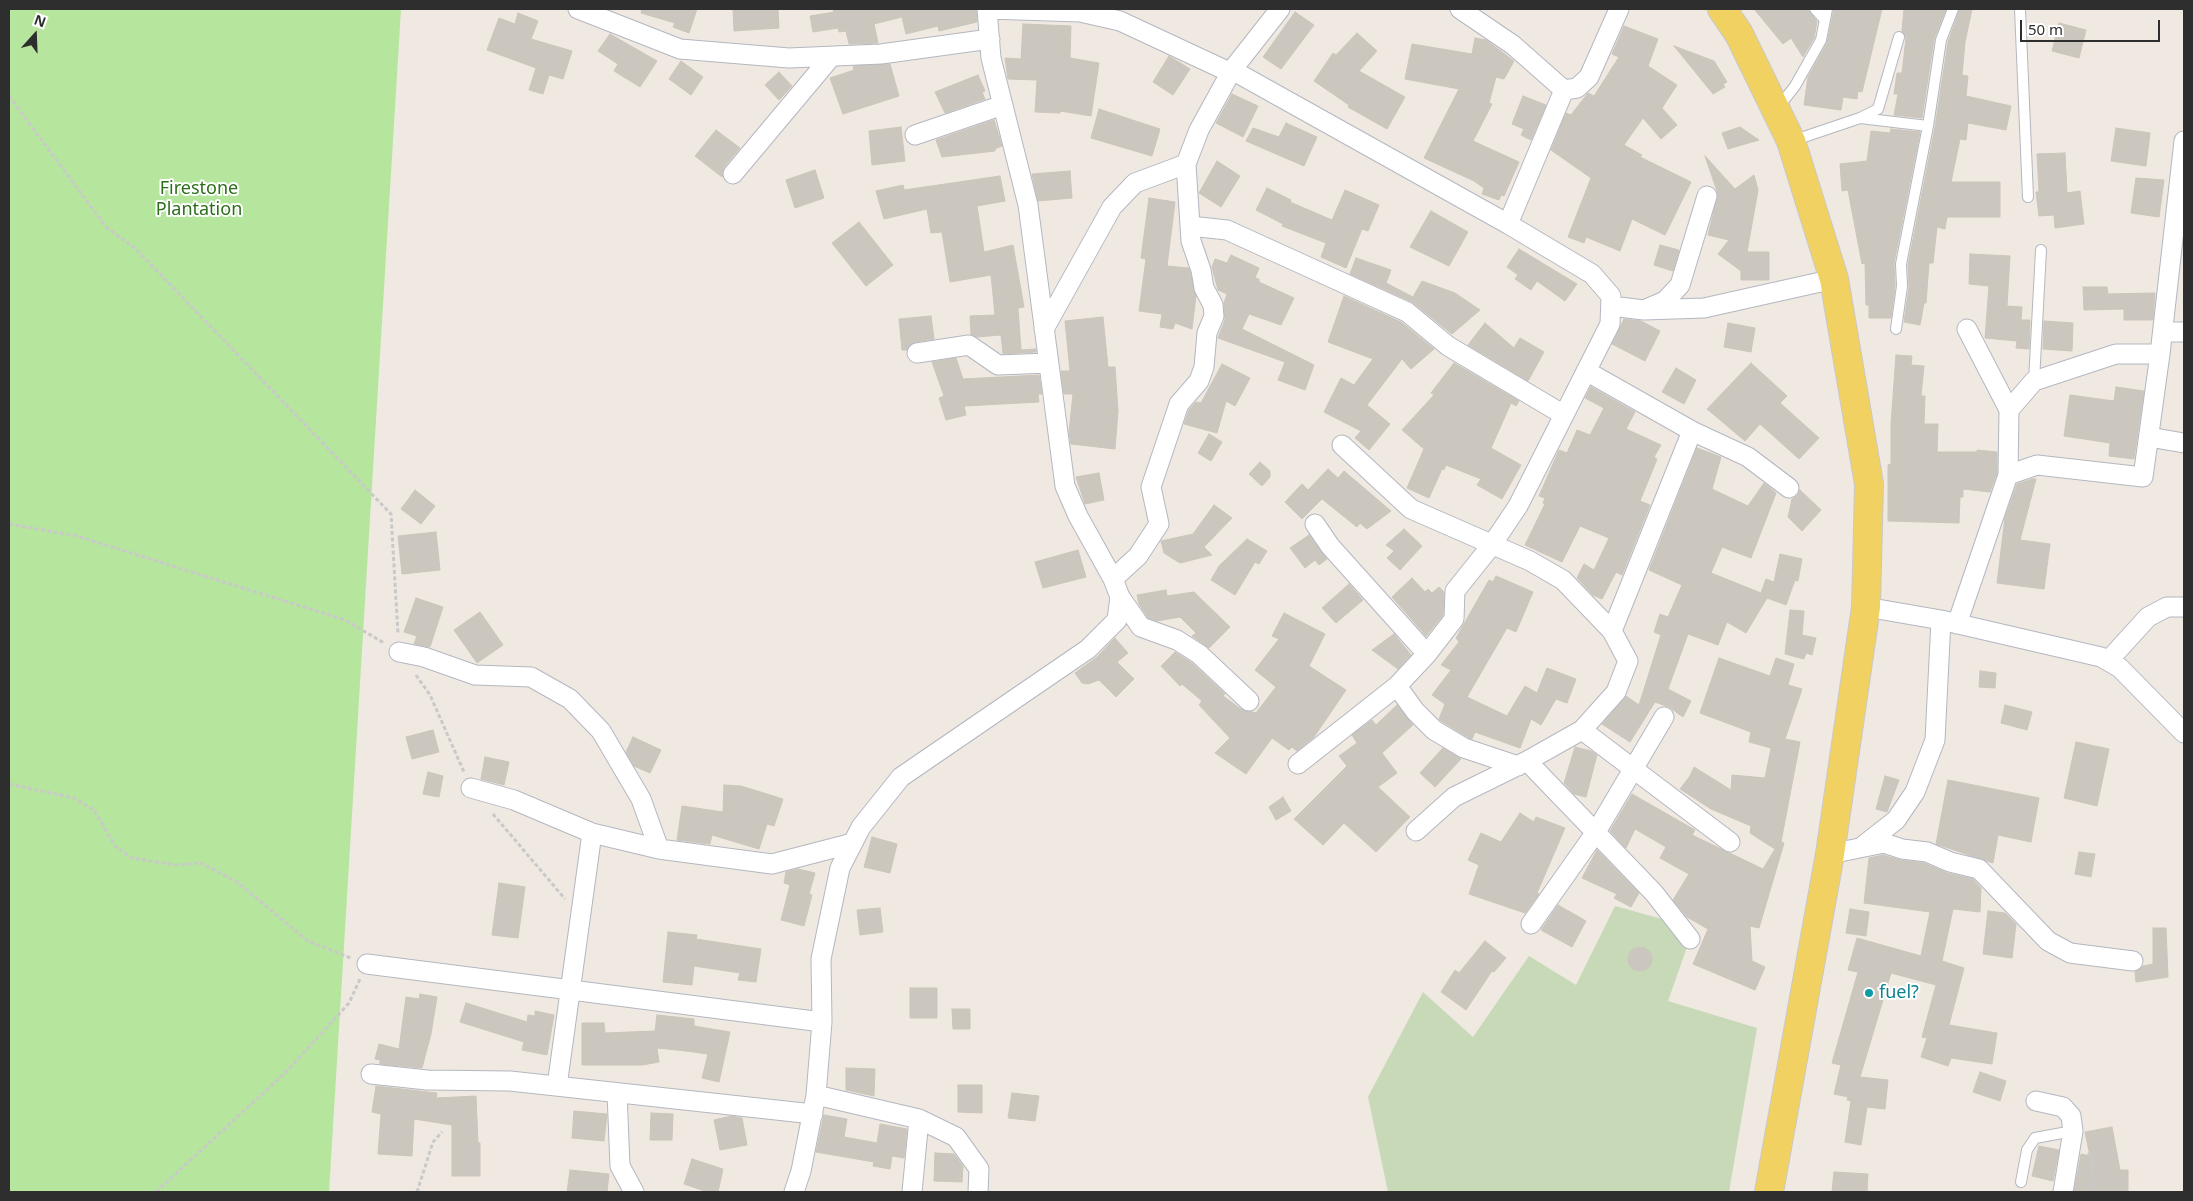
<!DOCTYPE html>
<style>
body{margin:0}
#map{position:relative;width:2193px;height:1201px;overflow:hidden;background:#efe9e1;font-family:"Noto Sans",sans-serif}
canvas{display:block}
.frame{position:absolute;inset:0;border:10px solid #2e2e2e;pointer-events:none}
.north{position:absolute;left:10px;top:10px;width:50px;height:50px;-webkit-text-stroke:4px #fff;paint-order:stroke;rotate:20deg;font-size:14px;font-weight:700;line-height:20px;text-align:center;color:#2e2e2e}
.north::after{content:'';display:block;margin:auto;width:18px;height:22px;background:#2e2e2e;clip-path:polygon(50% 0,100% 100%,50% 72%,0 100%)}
.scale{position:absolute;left:2020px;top:20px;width:140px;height:22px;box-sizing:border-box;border:2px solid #2e2e2e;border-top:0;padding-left:6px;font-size:15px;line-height:18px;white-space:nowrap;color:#2e2e2e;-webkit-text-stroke:4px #fff;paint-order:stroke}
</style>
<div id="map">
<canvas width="2193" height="1201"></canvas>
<div class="frame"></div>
<div class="north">N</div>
<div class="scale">50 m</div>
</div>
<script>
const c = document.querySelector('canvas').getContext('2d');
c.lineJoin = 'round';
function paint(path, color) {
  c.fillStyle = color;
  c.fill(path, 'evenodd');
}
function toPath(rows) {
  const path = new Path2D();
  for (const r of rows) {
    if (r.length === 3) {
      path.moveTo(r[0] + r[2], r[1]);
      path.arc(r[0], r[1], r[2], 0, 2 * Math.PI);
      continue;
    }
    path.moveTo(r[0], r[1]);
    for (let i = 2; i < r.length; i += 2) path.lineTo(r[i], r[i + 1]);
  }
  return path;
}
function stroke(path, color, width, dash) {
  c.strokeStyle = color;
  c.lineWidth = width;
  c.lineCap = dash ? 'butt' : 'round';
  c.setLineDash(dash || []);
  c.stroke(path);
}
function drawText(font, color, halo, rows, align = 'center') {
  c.font = font + ' "Noto Sans",sans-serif';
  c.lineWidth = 4;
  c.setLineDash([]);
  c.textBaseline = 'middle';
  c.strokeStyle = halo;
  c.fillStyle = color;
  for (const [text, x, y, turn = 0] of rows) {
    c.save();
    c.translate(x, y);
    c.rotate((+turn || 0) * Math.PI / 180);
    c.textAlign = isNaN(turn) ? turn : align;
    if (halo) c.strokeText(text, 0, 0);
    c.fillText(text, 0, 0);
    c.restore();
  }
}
paint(toPath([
 [9,9,401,9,329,1192,9,1192]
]), '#b6e59e');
paint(toPath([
 [1615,906,1662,919,1687,947,1668,1001,1757,1028,1729,1192,1388,1192,1368,1097,1423,992,1473,1037,1529,956,1576,985]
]), '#c8d9b8');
const building = toPath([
 [642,9,697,9,689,33,673,27,675,23,641,13,642,9],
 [733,9,778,9,779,28,734,31,733,9],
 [833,9,976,9,977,22,939,31,938,26,906,34,902,17,874,24,878,43,849,44,846,31,839,32,838,28,813,32,810,16,834,12,833,9],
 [1754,9,1808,9,1817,22,1814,38,1803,57,1791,38,1783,44,1754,9],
 [1834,9,1882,9,1862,92,1858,91,1857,99,1843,97,1841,110,1804,105,1808,77,1827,43,1834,9],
 [1904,9,1946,9,1934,39,1922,118,1894,115,1898,94,1894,94,1897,73,1902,73,1906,38,1902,31,1904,9],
 [1960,9,1972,9,1965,42,1962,75,1968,76,1966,96,2011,106,2006,130,1968,123,1966,140,1960,139,1951,182,2000,182,2000,217,1947,217,1945,229,1937,227,1933,263,1929,263,1926,303,1924,303,1920,325,1904,322,1909,287,1908,265,1935,127,1948,42,1960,9],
 [1295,12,1314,25,1281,69,1263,57,1295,12],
 [518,13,538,21,531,39,572,51,563,79,549,75,543,94,529,90,536,68,487,50,499,18,515,24,518,13],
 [2059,23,2086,30,2079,58,2052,51,2059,23],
 [1023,24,1071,26,1070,58,1099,63,1091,116,1060,111,1060,113,1035,112,1037,80,1008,79,1005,58,1021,59,1023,24],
 [1624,26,1658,39,1648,66,1677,85,1662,108,1677,125,1661,139,1643,118,1624,145,1642,155,1640,157,1691,182,1665,235,1632,219,1620,251,1586,237,1584,243,1568,237,1591,178,1551,150,1566,113,1571,115,1588,93,1594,96,1619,57,1612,54,1624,26],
 [1357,33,1377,51,1359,71,1405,97,1387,129,1348,107,1349,105,1314,81,1333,53,1336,55,1357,33],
 [610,34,657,61,640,87,614,71,618,64,598,51,610,34],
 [1475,38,1486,40,1514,61,1504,79,1496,77,1489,103,1492,104,1473,141,1519,162,1504,196,1501,195,1499,200,1482,194,1484,188,1474,181,1424,158,1459,89,1405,79,1412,44,1472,54,1475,38],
 [1674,46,1714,61,1727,82,1723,84,1725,87,1713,94,1674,46],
 [1169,56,1190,69,1173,95,1153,82,1169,56],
 [681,61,703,77,691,95,669,79,681,61],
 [890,64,899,96,843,114,830,78,854,70,853,66,890,64],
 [779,72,792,86,779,100,765,85,779,72],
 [978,75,985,91,982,92,985,99,945,113,935,92,978,75],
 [1232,94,1258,106,1243,137,1216,123,1232,94],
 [1523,96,1546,105,1531,140,1521,135,1524,129,1512,124,1523,96],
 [1099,109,1160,129,1152,156,1091,138,1099,109],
 [994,120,1002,146,995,149,995,151,942,157,936,140,994,120],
 [1286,123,1317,137,1304,166,1246,141,1253,128,1279,137,1286,123],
 [901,127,905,161,872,165,869,131,901,127],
 [1740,127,1759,140,1728,149,1722,133,1740,127],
 [2116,128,2150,133,2146,166,2111,161,2116,128],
 [1891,129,1920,132,1894,263,1895,286,1891,318,1869,318,1869,305,1866,305,1865,263,1862,264,1848,190,1842,191,1840,164,1867,161,1871,131,1890,133,1891,129],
 [716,130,740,148,724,167,722,177,695,156,716,130],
 [2065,153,2067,193,2080,191,2084,224,2055,228,2054,215,2039,216,2036,192,2039,192,2037,154,2065,153],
 [1705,156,1735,189,1754,175,1758,190,1747,252,1769,252,1769,280,1741,280,1741,271,1718,254,1729,240,1708,235,1718,194,1705,156],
 [1217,161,1240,176,1221,207,1199,193,1217,161],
 [815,170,824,198,795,208,786,180,815,170],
 [1070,171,1072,198,1038,201,1032,174,1070,171],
 [1000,176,1005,201,977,206,984,252,1013,245,1024,307,1018,308,1021,350,1036,349,1036,352,1003,354,1001,335,977,337,971,335,970,316,995,315,991,275,950,282,942,232,931,233,927,209,884,219,876,191,903,185,904,190,1000,176],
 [2136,178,2164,180,2159,217,2131,213,2136,178],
 [1267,188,1291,200,1290,202,1332,220,1345,190,1379,205,1368,231,1362,229,1346,268,1321,257,1326,243,1282,226,1283,224,1256,210,1267,188],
 [1149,198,1175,202,1167,266,1189,268,1196,296,1192,329,1175,323,1173,329,1160,327,1162,314,1139,311,1146,259,1141,258,1149,198],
 [1431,211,1468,232,1449,266,1410,247,1431,211],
 [859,222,893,265,866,286,832,243,859,222],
 [1660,245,1679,250,1673,271,1654,265,1660,245],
 [1519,249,1577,284,1565,301,1537,281,1531,290,1515,279,1518,275,1507,267,1519,249],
 [1970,254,2010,256,2007,306,2022,307,2021,320,2030,320,2029,349,2016,348,2017,341,1985,338,1989,286,1969,284,1970,254],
 [1231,255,1259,268,1255,278,1259,279,1259,282,1294,298,1281,325,1249,314,1242,329,1314,365,1305,390,1278,380,1285,362,1218,338,1225,320,1224,303,1227,294,1218,290,1212,267,1215,259,1227,263,1231,255],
 [1356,258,1391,270,1386,283,1413,297,1422,281,1455,293,1480,310,1452,334,1412,302,1350,274,1356,258],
 [2083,287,2107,287,2108,294,2155,293,2153,320,2124,320,2124,309,2084,310,2083,287],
 [1344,296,1401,322,1434,349,1411,369,1402,359,1367,405,1390,424,1369,450,1355,438,1361,431,1324,412,1341,378,1354,385,1373,359,1328,342,1344,296],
 [931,316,934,339,915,342,906,350,902,350,899,319,931,316],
 [1103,317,1108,367,1115,367,1118,411,1115,449,1071,444,1069,432,1073,394,1064,394,1061,371,1070,371,1065,321,1103,317],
 [1624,319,1641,321,1660,331,1645,361,1612,344,1624,319],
 [2044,321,2073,323,2072,351,2043,349,2044,321],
 [1485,323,1514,348,1520,338,1544,352,1528,381,1468,345,1485,323],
 [1728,323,1755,328,1751,352,1724,347,1728,323],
 [1896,355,1912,356,1911,365,1924,366,1921,396,1925,396,1924,424,1938,424,1937,452,1977,452,1977,450,1997,452,1997,473,1990,492,1963,489,1963,497,1960,497,1959,523,1888,521,1888,465,1891,464,1891,424,1896,355],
 [956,358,963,379,1039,375,1042,394,1038,394,1039,402,964,406,966,415,946,420,939,398,944,396,932,362,956,358],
 [1454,363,1519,401,1516,406,1511,403,1491,448,1521,465,1502,499,1477,485,1481,479,1446,465,1444,470,1442,469,1429,498,1407,488,1424,449,1402,430,1434,395,1431,393,1454,363],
 [1751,363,1787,396,1780,403,1819,438,1799,459,1760,424,1745,441,1707,409,1751,363],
 [1222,364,1250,378,1235,406,1226,401,1217,433,1184,424,1189,410,1196,402,1201,403,1222,364],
 [1676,368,1696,380,1684,404,1662,392,1676,368],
 [1591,387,1635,412,1626,429,1661,445,1654,457,1657,459,1640,501,1650,505,1622,575,1616,572,1602,599,1593,595,1577,578,1584,564,1594,570,1609,538,1580,526,1562,562,1525,545,1545,504,1543,503,1545,498,1539,496,1559,450,1567,453,1577,430,1590,435,1604,408,1585,398,1591,387],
 [2116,387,2144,391,2134,459,2109,456,2110,443,2064,436,2070,395,2114,401,2116,387],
 [1209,434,1222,442,1211,461,1198,453,1209,434],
 [1697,448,1721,457,1712,489,1748,506,1764,483,1776,493,1751,558,1722,547,1711,573,1761,593,1766,579,1774,582,1780,554,1802,559,1798,581,1795,580,1786,605,1767,598,1746,633,1727,622,1718,645,1688,634,1668,689,1691,701,1683,717,1669,707,1655,702,1630,742,1602,724,1626,696,1639,705,1661,635,1654,632,1660,614,1668,617,1682,585,1649,570,1697,448],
 [1260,462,1270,471,1270,477,1262,486,1249,474,1260,462],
 [1328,469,1338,478,1344,471,1391,511,1367,529,1360,523,1357,527,1322,499,1302,519,1285,502,1302,484,1308,490,1328,469],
 [1099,473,1104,500,1085,504,1076,477,1099,473],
 [2032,479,2036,479,2020,540,2050,544,2044,589,1997,583,2005,518,2017,484,2032,479],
 [415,490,435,506,421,524,401,509,415,490],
 [1800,490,1821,510,1802,531,1788,517,1792,499,1798,495,1800,490],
 [1214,505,1232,518,1204,547,1212,555,1180,563,1164,553,1161,541,1193,534,1214,505],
 [1404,529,1422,546,1400,570,1387,558,1394,551,1386,545,1404,529],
 [436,532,440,570,402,574,398,536,436,532],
 [1309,535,1327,559,1319,565,1315,560,1305,568,1290,548,1309,535],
 [1247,539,1267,551,1259,564,1255,562,1235,595,1211,580,1219,566,1247,539],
 [1078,550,1086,577,1043,588,1035,562,1078,550],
 [1496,576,1533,592,1516,632,1507,628,1467,697,1507,716,1525,686,1537,693,1547,668,1576,679,1567,703,1556,699,1541,725,1531,719,1520,748,1475,732,1472,739,1469,738,1441,721,1439,719,1445,704,1432,695,1451,670,1441,665,1459,642,1456,638,1489,580,1493,582,1496,576],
 [1412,578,1425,592,1428,589,1432,593,1439,587,1444,592,1443,615,1426,636,1392,597,1412,578],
 [1349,584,1363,600,1336,623,1322,608,1349,584],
 [1166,590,1167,596,1194,592,1230,627,1209,648,1192,636,1196,633,1180,617,1157,621,1148,618,1139,604,1137,595,1166,590],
 [416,598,443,607,430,647,414,644,417,636,404,632,416,598],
 [1790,610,1804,611,1802,635,1816,638,1812,655,1806,653,1804,659,1785,654,1790,610],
 [480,612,503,645,477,663,454,630,480,612],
 [1284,613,1325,634,1309,666,1346,690,1314,737,1297,751,1292,747,1289,750,1272,738,1246,774,1215,753,1230,738,1199,705,1202,701,1182,684,1180,686,1161,666,1175,652,1192,663,1225,694,1223,696,1241,709,1256,713,1276,687,1255,670,1279,639,1272,636,1284,613],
 [1394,634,1411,655,1398,669,1372,650,1394,634],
 [1115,638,1128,653,1117,662,1134,679,1116,697,1099,680,1088,684,1082,683,1075,673,1097,657,1115,638],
 [1719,658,1770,676,1776,658,1794,664,1788,685,1802,689,1785,739,1800,742,1781,842,1784,843,1759,928,1750,926,1752,961,1765,967,1755,990,1693,964,1708,929,1687,917,1673,900,1689,874,1660,858,1666,847,1635,829,1626,848,1610,831,1632,794,1695,830,1692,835,1763,869,1775,849,1750,833,1751,826,1711,809,1680,789,1690,776,1694,767,1731,790,1732,775,1765,778,1771,748,1749,742,1751,732,1700,713,1719,658],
 [1980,671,1996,673,1995,688,1979,687,1980,671],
 [1397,705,1413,725,1382,753,1397,773,1378,787,1410,817,1376,852,1344,823,1323,845,1294,819,1347,766,1339,756,1357,743,1352,735,1372,720,1376,725,1397,705],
 [2005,705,2032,712,2027,730,2001,723,2005,705],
 [433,730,439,752,412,759,406,737,433,730],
 [633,737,661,750,650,773,634,766,626,752,633,737],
 [2076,742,2109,749,2097,806,2064,798,2076,742],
 [1575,747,1591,751,1597,755,1586,797,1574,794,1564,783,1575,747],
 [1443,748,1461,759,1435,787,1420,773,1443,748],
 [485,757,509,762,504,785,481,779,485,757],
 [428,772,443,776,439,797,423,794,428,772],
 [1885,776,1899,780,1887,812,1876,809,1885,776],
 [1948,780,2039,798,2031,842,1998,835,1993,863,1936,844,1948,780],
 [724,785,741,786,783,799,774,826,767,824,759,849,712,835,710,844,677,840,682,806,723,812,724,785],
 [1283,797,1291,811,1276,820,1269,807,1283,797],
 [1520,813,1534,822,1536,817,1565,828,1537,893,1539,894,1525,913,1469,894,1479,865,1468,860,1481,833,1501,842,1520,813],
 [872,837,897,844,890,873,864,867,872,837],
 [1597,850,1639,893,1631,907,1614,898,1617,894,1582,878,1597,850],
 [2079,852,2095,854,2091,877,2075,874,2079,852],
 [1883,855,1900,860,1924,863,1947,873,1973,879,1981,888,1980,912,1953,909,1942,961,1964,968,1949,1025,1997,1033,1992,1064,1951,1058,1948,1066,1921,1057,1927,1038,1922,1037,1936,985,1891,973,1860,1077,1888,1080,1885,1109,1867,1107,1861,1145,1845,1142,1851,1101,1847,1100,1848,1097,1834,1094,1841,1065,1832,1063,1858,972,1848,970,1857,938,1921,956,1930,912,1864,903,1869,858,1883,855],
 [798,869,815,873,809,894,812,895,804,926,781,920,790,885,784,883,786,872,798,869],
 [499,883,525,887,518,938,492,935,499,883],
 [1558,905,1586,921,1572,947,1541,930,1558,905],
 [880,908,883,932,860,935,857,910,880,908],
 [1850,909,1869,912,1866,936,1846,933,1850,909],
 [1988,911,2005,913,2016,924,2012,958,1983,954,1988,911],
 [2153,928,2166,928,2168,977,2136,982,2135,972,2143,966,2153,964,2153,928],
 [668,932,697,935,696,939,761,949,756,982,738,980,740,973,694,966,692,985,663,982,668,932],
 [1485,941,1506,958,1494,972,1492,971,1466,1010,1441,992,1455,970,1459,973,1485,941],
 [1640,959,12],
 [910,988,937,988,937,1018,910,1018,910,988],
 [420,994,437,997,431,1034,422,1068,380,1064,380,1060,375,1059,379,1044,399,1049,406,997,419,999,420,994],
 [466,1003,527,1022,528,1015,535,1016,535,1011,554,1015,547,1055,522,1050,524,1042,460,1022,466,1003],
 [952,1009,970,1009,970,1029,953,1029,952,1009],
 [657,1015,694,1019,694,1026,730,1032,719,1082,702,1078,708,1054,686,1051,657,1048,659,1062,642,1065,582,1065,582,1023,604,1023,605,1033,655,1031,657,1015],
 [846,1068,875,1069,874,1096,846,1090,846,1068],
 [1980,1072,2006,1081,2000,1101,1973,1092,1980,1072],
 [958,1085,982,1085,982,1113,958,1112,958,1085],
 [376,1086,437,1093,436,1098,476,1096,478,1143,480,1143,480,1176,452,1176,452,1125,414,1119,412,1156,378,1154,381,1114,372,1112,376,1086],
 [1012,1093,1039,1096,1035,1121,1008,1118,1012,1093],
 [574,1111,607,1114,604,1141,572,1138,574,1111],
 [651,1113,673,1114,672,1140,650,1140,651,1113],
 [824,1115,847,1119,844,1137,877,1143,880,1124,907,1129,904,1158,892,1156,890,1169,873,1166,874,1162,816,1152,824,1115],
 [731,1116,742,1118,747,1145,720,1150,714,1120,731,1116],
 [2112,1127,2120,1170,2128,1170,2128,1192,2074,1192,2081,1154,2090,1156,2085,1132,2112,1127],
 [2039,1146,2059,1150,2053,1181,2032,1176,2039,1146],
 [935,1153,954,1154,963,1166,962,1182,934,1181,935,1153],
 [692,1159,723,1169,718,1192,708,1192,684,1184,692,1159],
 [570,1170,609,1174,607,1192,567,1192,570,1170],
 [1834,1172,1868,1174,1867,1192,1832,1192,1834,1172]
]);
paint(building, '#cbc7bf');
stroke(building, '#cbc5ba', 1);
const lane = toPath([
 [1815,9,1824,19],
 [2020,9,2028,197],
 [1777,109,1795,86,1821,40,1827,9],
 [1860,118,1928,126,1941,40,1953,9],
 [1792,141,1860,118,1878,109,1899,37],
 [1896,329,1902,286,1901,264,1928,126],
 [2034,381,2041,250],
 [2021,1182,2027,1150,2035,1138,2073,1131]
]);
const street = toPath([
 [578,9,680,49,789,58,881,54,990,39],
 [987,9,1080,12,1120,21,1225,70,1232,70,1508,224,1592,274,1611,296,1610,324,1518,506,1491,546,1455,591,1454,619,1427,654,1397,686,1298,764],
 [1460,9,1513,45,1564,90,1577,88,1589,77,1619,9],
 [915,135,1003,105],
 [733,174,831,57],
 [1508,224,1564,90],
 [1190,226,1227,230,1407,312,1448,346,1564,415],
 [1611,306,1644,310,1665,301,1680,285,1707,196],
 [1644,310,1704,308,1834,279],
 [1044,329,1112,207,1135,183,1186,164],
 [2163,332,2184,332],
 [917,353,969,345,998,365,1049,363],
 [1586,371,1692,431,1748,457,1789,488],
 [2009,410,2034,381,2116,354,2160,354],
 [2149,437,2184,443],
 [1342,445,1411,509,1530,561,1563,580,1612,631,1628,661,1616,692,1582,730,1527,761,1454,797,1416,831],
 [2008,475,2037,465,2143,477,2160,354,2184,141],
 [1315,524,1330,546,1427,654],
 [1113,579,1138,556,1159,524,1151,487,1179,404,1199,381,1204,367,1207,333,1214,316,1213,305,1204,288,1201,270,1191,241,1186,164,1199,130,1232,70,1280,9],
 [1120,597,1141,627,1177,640,1199,654,1249,701],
 [1866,607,1941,620,2101,657,2120,668,2184,733],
 [1957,624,2008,475,2009,410,1967,329],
 [1612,631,1692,431],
 [399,652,424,657,475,675,531,677,570,699,601,731,641,799,659,849],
 [2108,661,2148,617,2167,607,2184,607],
 [1397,686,1415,711,1434,730,1464,748,1518,766],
 [1582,730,1730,842],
 [1527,761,1654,893,1690,939],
 [471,788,514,800,592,833,659,849,772,864,853,843],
 [1864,845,1896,820,1915,792,1935,740,1941,620],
 [1830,854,1884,843,1902,849,1927,852,1950,862,1979,869,2048,941,2070,953,2133,961],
 [1531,924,1596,832,1664,717],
 [367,964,822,1022],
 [371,1074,427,1080,510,1081,813,1114],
 [557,1086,592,833],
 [617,1093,620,1166,634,1192],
 [816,1095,919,1119,956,1137,979,1169,978,1192],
 [2036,1101,2063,1107,2071,1116,2073,1131,2063,1192],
 [794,1192,801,1171,816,1095,822,1022,821,959,840,868,861,827,901,777,1088,649,1117,620,1120,597,1113,579,1078,516,1065,486,1028,205,991,58,987,9],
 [912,1192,919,1119]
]);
const primary = toPath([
 [1722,9,1739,34,1791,141,1834,279,1869,484,1866,607,1830,854,1769,1192]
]);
stroke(lane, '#b4b7c1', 12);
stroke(street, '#b4b7c1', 21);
stroke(primary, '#c9c9c9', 30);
stroke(toPath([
 [9,96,106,227,136,249,391,514,398,634],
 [9,524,77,536,345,620,384,643],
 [416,675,430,695,464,772],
 [9,784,74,798,94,810,115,846,132,858,176,865,201,863,237,882,308,941,351,958],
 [493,814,565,899],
 [2088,1153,2091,1156,2094,1192],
 [156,1192,286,1072,349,1003,360,979],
 [417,1192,433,1142,442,1132]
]), '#c9c9c9', 3, [4, 2.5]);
stroke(lane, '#fff', 10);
stroke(street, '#fff', 19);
stroke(primary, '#f2d163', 28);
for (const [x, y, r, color] of [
 [1869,993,5,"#0f9aa8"]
]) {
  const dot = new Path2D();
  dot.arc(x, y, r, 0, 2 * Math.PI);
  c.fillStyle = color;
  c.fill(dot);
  stroke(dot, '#fff', 2);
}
drawText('18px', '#2c6e1b', '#fff', [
 ["Firestone",199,189],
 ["Plantation",199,210]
]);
drawText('18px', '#0d838f', '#fff', [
 ["fuel?",1879,993]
], 'left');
</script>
